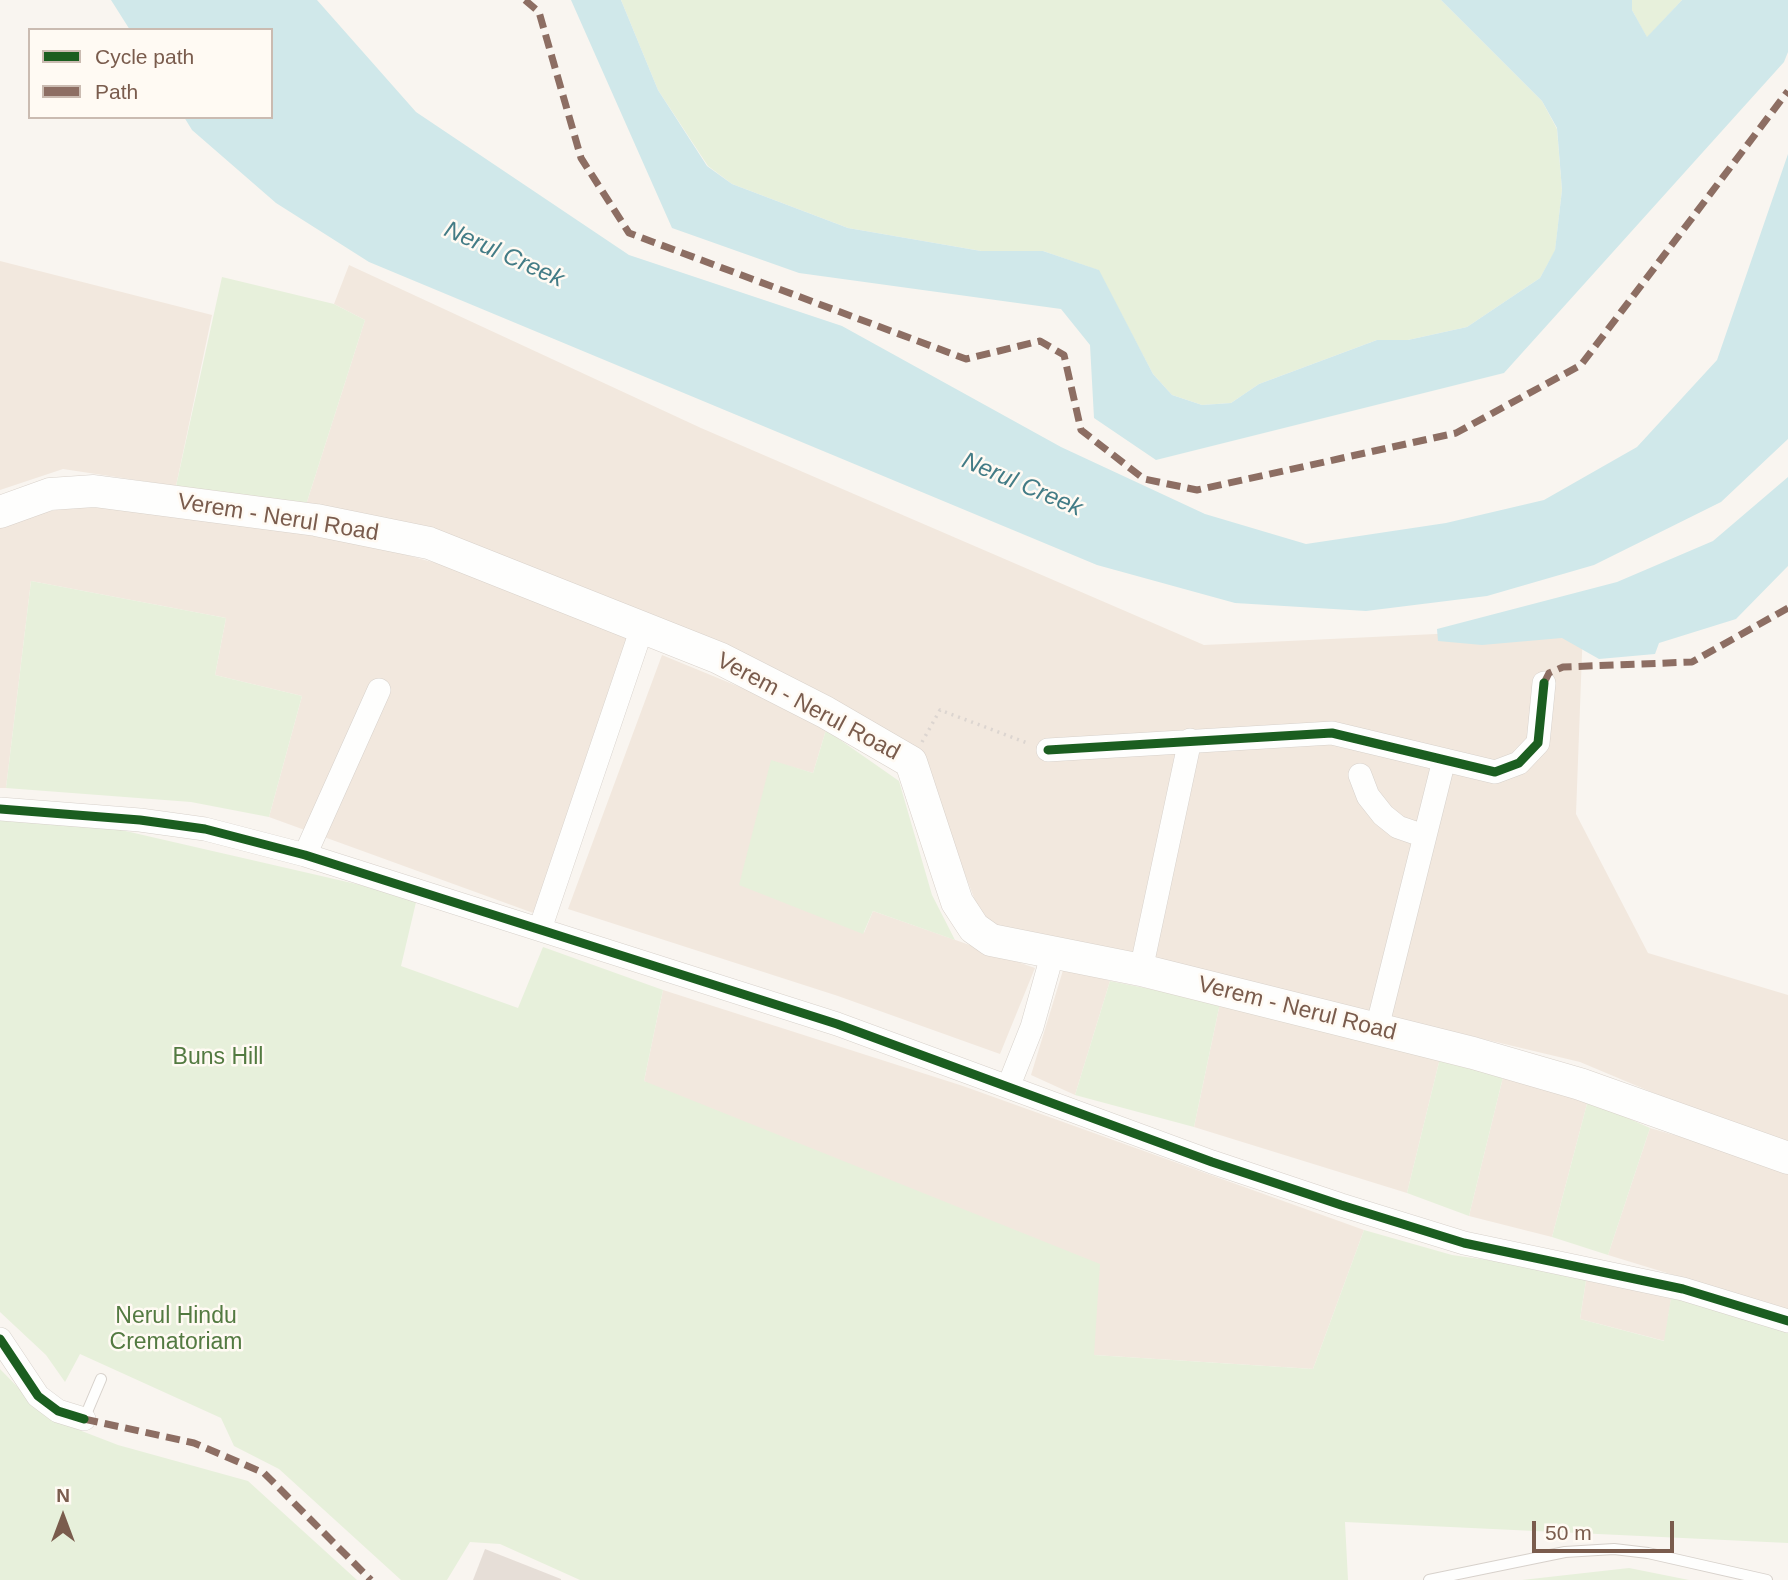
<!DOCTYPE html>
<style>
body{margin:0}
#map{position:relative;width:1788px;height:1580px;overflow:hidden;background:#f9f5f0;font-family:Arial,sans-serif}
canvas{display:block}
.legend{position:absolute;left:28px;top:28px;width:245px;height:91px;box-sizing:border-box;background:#fffaf3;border:2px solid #cabbb1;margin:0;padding:9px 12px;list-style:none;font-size:21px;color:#7a5c4d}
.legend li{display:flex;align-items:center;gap:14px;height:35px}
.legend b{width:35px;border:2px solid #cabbb1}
.north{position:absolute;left:28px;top:1482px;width:70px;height:70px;-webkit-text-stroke:5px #fffaf3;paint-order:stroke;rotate:0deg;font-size:19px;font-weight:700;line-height:28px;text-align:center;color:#7a5c4d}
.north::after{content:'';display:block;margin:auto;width:24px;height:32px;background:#7a5c4d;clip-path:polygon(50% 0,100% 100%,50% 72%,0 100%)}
.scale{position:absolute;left:1532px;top:1521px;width:142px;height:32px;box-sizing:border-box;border:4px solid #7a5c4d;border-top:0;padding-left:9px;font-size:21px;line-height:24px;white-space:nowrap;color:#7a5c4d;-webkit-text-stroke:5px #fffaf3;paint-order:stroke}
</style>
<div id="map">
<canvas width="1788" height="1580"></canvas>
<ul class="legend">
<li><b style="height:9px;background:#1b5e20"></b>Cycle path</li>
<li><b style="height:9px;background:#8d6e63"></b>Path</li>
</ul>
<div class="north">N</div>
<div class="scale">50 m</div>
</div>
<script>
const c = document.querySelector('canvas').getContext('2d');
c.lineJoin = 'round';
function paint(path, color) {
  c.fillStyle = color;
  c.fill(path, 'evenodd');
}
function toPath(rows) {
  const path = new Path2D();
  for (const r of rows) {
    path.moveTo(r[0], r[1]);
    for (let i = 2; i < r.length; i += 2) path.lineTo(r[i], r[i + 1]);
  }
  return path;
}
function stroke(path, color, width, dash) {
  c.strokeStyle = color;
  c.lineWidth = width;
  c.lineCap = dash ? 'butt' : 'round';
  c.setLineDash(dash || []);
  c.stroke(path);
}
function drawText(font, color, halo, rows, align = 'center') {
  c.font = font + ' Arial,sans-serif';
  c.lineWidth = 5;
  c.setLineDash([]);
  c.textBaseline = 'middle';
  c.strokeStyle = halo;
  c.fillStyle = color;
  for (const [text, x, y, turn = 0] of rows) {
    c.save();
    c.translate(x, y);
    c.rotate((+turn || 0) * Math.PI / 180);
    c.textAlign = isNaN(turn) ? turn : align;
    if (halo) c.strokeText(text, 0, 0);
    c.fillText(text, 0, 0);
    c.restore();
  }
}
paint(toPath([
 [0,261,212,315,176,486,63,469,0,490],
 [349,265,701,428,1204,645,1583,627,1576,814,1648,953,1788,995,1788,1143,1730,1125,1580,1062,1089,945,984,924,918,751,305,508,365,320,334,304],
 [82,505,340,537,447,566,631,635,536,914,269,817,302,696,215,675,226,618,31,581,6,788,0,788,0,527,41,513],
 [662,655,798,711,826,730,813,773,771,761,864,933,873,911,1035,968,1000,1054,838,996,568,909],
 [1064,967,1110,981,1075,1095,1031,1075],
 [663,990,963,1086,1364,1230,1313,1369,1094,1355,644,1081],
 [1220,1003,1441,1054,1407,1193,1194,1127],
 [1504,1073,1588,1100,1552,1237,1469,1216],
 [1650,1128,1788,1168,1788,1310,1608,1255],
 [1587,1274,1672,1292,1665,1341,1580,1319]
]), '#f2e8de');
paint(toPath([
 [621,0,1441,0,1542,101,1557,129,1562,190,1555,251,1540,278,1467,327,1408,340,1377,340,1259,384,1231,403,1202,405,1172,395,1153,374,1098,270,1043,251,981,251,848,228,732,184,708,166,658,90],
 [1632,0,1682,0,1647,38,1632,10],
 [222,277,334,304,365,320,305,508,176,486],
 [31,581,226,618,215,675,302,696,269,817,191,802,6,788],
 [826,730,899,781,932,895,955,940,873,911,863,934,739,885,771,760,813,773],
 [0,820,82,821,417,898,401,966,518,1008,543,947,663,990,644,1081,1100,1264,1094,1355,1313,1369,1364,1230,1452,1255,1587,1274,1580,1319,1664,1341,1672,1292,1788,1327,1788,1543,1345,1522,1348,1580,580,1580,500,1544,470,1542,447,1580,401,1580,279,1469,234,1446,221,1418,80,1354,65,1382,46,1355,0,1312],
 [1110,981,1220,1003,1194,1127,1075,1095],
 [1441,1054,1504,1073,1469,1216,1407,1193],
 [1588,1100,1650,1128,1608,1255,1552,1237],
 [0,1369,48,1418,118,1445,248,1481,357,1580,0,1580],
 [1629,1568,1689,1580,1522,1580]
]), '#e7f0db');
paint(toPath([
 [111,0,317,0,416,112,629,255,842,326,1061,447,1205,514,1306,544,1446,523,1544,500,1637,447,1717,360,1788,154,1788,439,1721,502,1594,565,1487,596,1366,611,1235,603,1097,565,369,262,276,203,192,130,184,117,271,117,271,30,130,30],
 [571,0,621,0,658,90,707,166,732,184,848,228,981,251,1043,251,1099,270,1153,374,1172,395,1202,405,1231,403,1259,384,1377,340,1408,340,1467,327,1540,278,1555,250,1562,190,1557,128,1542,101,1441,0,1632,0,1632,10,1647,37,1682,0,1788,0,1788,52,1784,62,1504,373,1156,460,1094,418,1090,345,1061,309,799,273,672,228],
 [1788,477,1788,566,1736,619,1659,643,1655,654,1599,659,1562,638,1482,645,1438,641,1437,629,1617,582,1713,541]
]), '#d0e8ea');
paint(toPath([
 [485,1549,561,1579,561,1580,473,1580]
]), '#e6ded7');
const service = toPath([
 [84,1419,101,1379],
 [1429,1580,1565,1552,1614,1549,1648,1553,1767,1580]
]);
const minor = toPath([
 [1048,750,1332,733,1495,772,1519,763,1538,743,1544,683],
 [1360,775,1368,796,1383,815,1398,827,1424,836],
 [0,809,140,820,205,829,305,855,837,1024,1212,1162,1341,1205,1464,1243,1683,1289,1788,1321],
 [305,855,379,690],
 [540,929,642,628],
 [1141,970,1190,740],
 [1377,1028,1444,760],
 [1009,1085,1032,1027,1053,952],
 [0,1339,38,1396,58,1411,84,1419]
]);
const secondary = toPath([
 [0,512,50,494,94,491,316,520,429,543,719,658,825,712,911,762,957,902,974,928,991,940,1141,970,1473,1053,1580,1084,1788,1158]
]);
stroke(service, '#d7d1cb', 12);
stroke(minor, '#d7d1cb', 24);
stroke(secondary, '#d9d2cb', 33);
stroke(toPath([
 [922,742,940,710,1030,744]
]), '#dcd5d0', 3.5, [2, 5]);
stroke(service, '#fefefd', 10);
stroke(minor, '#fefefd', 23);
stroke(secondary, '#fefefd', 32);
stroke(toPath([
 [525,0,539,12,581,158,629,233,966,359,1040,341,1064,355,1081,430,1144,479,1197,490,1456,433,1581,365,1788,91],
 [1544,683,1549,673,1563,667,1692,662,1788,608],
 [84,1419,194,1443,264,1473,371,1580]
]), '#8d6e63', 7, [14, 7]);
stroke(toPath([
 [1048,750,1332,733,1495,772,1519,763,1538,743,1544,683],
 [0,809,140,820,205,829,305,855,837,1024,1212,1162,1341,1205,1464,1243,1683,1289,1788,1321],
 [0,1339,38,1396,58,1411,84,1419]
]), '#1b5e20', 9);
drawText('23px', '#7a5c4d', '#fffaf3', [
 ["Verem - Nerul Road",278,518,9],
 ["Verem - Nerul Road",808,707,28],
 ["Verem - Nerul Road",1297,1009,14]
]);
drawText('23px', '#537a41', '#fffaf3', [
 ["Buns Hill",218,1058],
 ["Nerul Hindu",176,1317],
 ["Crematoriam",176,1343]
]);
drawText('italic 24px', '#437c86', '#fffaf3', [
 ["Nerul Creek",504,255,24],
 ["Nerul Creek",1022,485,23]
]);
</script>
